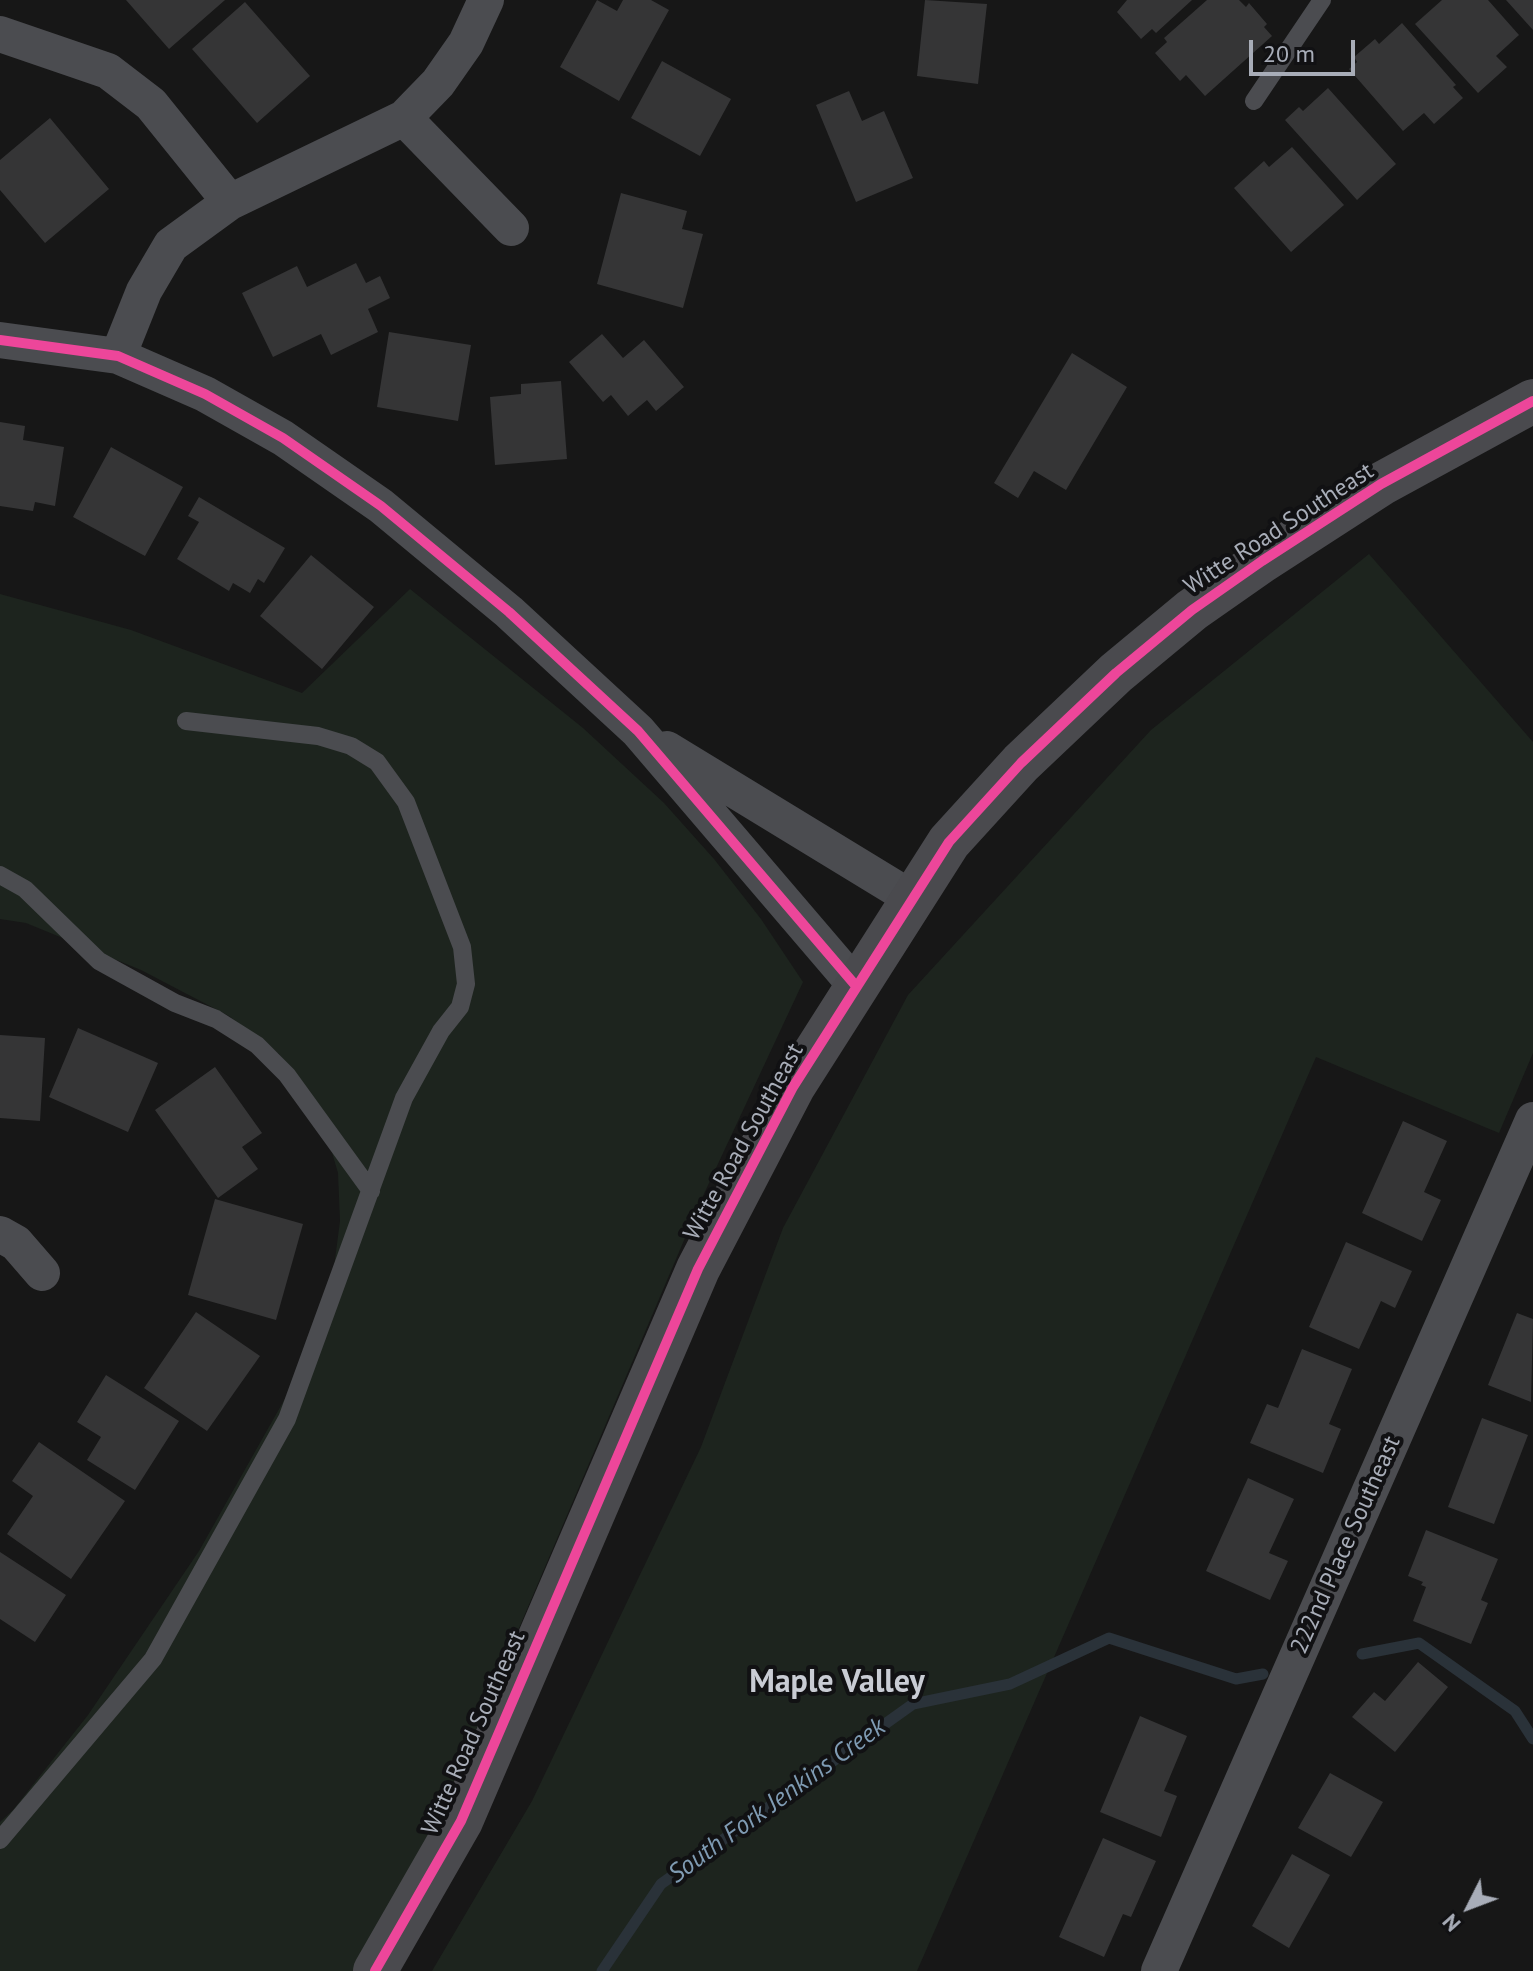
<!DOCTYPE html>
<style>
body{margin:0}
#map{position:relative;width:1533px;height:1971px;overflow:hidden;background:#171717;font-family:"PT Sans",sans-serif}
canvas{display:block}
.north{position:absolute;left:1429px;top:1867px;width:80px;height:80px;-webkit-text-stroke:6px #111113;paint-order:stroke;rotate:228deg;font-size:22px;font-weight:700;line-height:32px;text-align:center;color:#a8adb8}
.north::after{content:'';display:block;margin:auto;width:28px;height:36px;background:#a8adb8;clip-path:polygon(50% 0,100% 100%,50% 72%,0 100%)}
.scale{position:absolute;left:1249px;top:40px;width:106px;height:36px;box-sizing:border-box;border:4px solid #a8adb8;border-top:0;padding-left:10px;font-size:24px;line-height:28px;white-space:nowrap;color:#a8adb8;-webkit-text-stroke:6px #111113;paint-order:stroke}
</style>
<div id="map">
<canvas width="1533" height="1971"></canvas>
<div class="north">N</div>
<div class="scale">20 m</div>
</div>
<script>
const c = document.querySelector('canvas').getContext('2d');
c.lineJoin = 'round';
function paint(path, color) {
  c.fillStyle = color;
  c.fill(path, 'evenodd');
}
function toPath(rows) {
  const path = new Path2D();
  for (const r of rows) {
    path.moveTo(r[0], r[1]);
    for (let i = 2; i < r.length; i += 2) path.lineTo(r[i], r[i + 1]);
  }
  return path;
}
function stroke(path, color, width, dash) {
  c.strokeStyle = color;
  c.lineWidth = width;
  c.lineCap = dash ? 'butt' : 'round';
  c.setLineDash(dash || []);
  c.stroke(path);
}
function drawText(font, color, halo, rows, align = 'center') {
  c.font = font + ' "PT Sans",sans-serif';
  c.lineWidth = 8;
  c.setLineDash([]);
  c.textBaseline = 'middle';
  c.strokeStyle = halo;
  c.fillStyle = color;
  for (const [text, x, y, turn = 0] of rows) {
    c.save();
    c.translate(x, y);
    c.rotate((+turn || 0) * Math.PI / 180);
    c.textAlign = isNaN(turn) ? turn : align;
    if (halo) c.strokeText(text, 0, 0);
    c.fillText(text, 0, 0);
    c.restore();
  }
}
paint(toPath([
 [1369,554,1533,742,1533,1053,1499,1133,1316,1057,917,1971,432,1971,532,1801,701,1447,783,1228,908,995,1151,730],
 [410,589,583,728,664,803,714,859,761,919,803,982,702,1198,439,1816,355,1971,0,1971,0,1822,13,1810,88,1715,199,1551,318,1340,331,1290,340,1221,338,1173,324,1125,308,1092,279,1054,229,1016,141,970,26,923,0,919,0,594,131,630,302,693]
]), '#1d241e');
stroke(toPath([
 [1362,1654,1419,1643,1515,1711,1533,1739],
 [602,1971,661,1884,913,1704,1010,1684,1109,1638,1236,1679,1263,1674]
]), '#2a3239', 11);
paint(toPath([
 [126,0,225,0,169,49],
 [597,0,617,11,623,0,651,0,669,10,619,101,560,67],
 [925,0,987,4,978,84,917,76],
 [1127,0,1192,0,1156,33,1152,29,1141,39,1117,12],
 [1207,0,1239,0,1246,7,1249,3,1267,24,1264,27,1272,36,1205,96,1186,75,1180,81,1155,53,1167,42,1164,38],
 [1442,0,1488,0,1519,35,1496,56,1507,67,1478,93,1415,24],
 [1506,0,1533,0,1533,30],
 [245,2,310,76,257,123,192,49],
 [1402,23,1456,85,1453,87,1463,98,1434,124,1424,113,1403,131,1349,69,1357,62,1354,57,1375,39,1379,44],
 [662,61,731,99,700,156,631,118],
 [1328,88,1396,164,1357,200,1285,120,1299,107,1303,111],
 [849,91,862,121,884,111,913,178,856,202,816,105],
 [50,118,109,189,45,243,0,190,0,160],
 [1292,147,1344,205,1291,252,1234,188,1264,161,1269,167],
 [621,193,687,211,682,229,703,234,683,308,597,284],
 [356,263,366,283,380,276,390,298,368,309,378,332,331,355,321,334,273,357,242,293,297,266,307,287],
 [389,332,471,345,458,421,377,407],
 [602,334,623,358,644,340,684,387,656,411,647,400,628,416,611,395,603,402,569,362],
 [1072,353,1127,387,1066,490,1034,471,1018,498,994,483],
 [561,381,567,459,495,465,490,397,521,394,521,384],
 [0,422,25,426,23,440,64,447,55,506,35,502,33,511,0,506],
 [111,447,183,487,145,556,73,517],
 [199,497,285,548,264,583,258,579,250,593,233,583,229,591,177,559,199,522,188,516],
 [311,555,374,607,322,669,260,616],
 [78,1028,158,1063,128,1132,49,1097],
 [0,1035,45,1038,40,1121,0,1118],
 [215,1067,262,1133,242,1147,258,1169,218,1198,155,1110],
 [1403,1121,1447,1141,1424,1192,1441,1200,1422,1241,1362,1213],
 [215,1199,303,1224,276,1320,188,1295],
 [1346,1242,1412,1271,1395,1308,1381,1301,1359,1349,1309,1327],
 [196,1312,260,1356,207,1431,144,1388],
 [1517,1313,1533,1319,1531,1402,1488,1385],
 [1302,1349,1352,1369,1329,1424,1341,1429,1323,1473,1250,1443,1267,1404,1278,1408],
 [106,1375,179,1421,135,1490,87,1460,101,1437,77,1422],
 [1482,1418,1528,1435,1494,1524,1448,1507],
 [39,1442,125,1501,71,1579,7,1534,33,1496,12,1481],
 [1248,1478,1294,1499,1269,1553,1288,1561,1270,1600,1206,1571],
 [1426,1530,1498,1559,1481,1600,1488,1603,1471,1644,1413,1621,1426,1587,1421,1585,1423,1582,1408,1576],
 [0,1552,66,1595,35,1642,0,1619],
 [1418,1662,1448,1687,1395,1752,1352,1717,1374,1692,1385,1701],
 [1140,1716,1187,1736,1164,1791,1177,1796,1161,1837,1100,1812],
 [1330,1773,1383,1802,1351,1857,1298,1828],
 [1103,1838,1156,1861,1131,1917,1123,1914,1104,1957,1059,1937],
 [1292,1854,1330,1875,1289,1948,1252,1926]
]), '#353536');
stroke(toPath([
 [1254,101,1322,0],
 [0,875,25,889,99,961,175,1003,216,1019,257,1045,287,1075,371,1191],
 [0,1840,153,1659,287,1419,404,1098,441,1031,460,1007,466,984,462,947,406,802,377,762,351,746,318,736,186,721]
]), '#4b4c50', 18);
stroke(toPath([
 [0,34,108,71,151,104,230,202],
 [404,118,511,228],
 [0,340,118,356,205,394,283,438,381,506,509,612,638,731,856,986],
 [118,356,144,291,171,245,230,202,404,118,438,83,466,43,486,0],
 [667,749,913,899],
 [0,1234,16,1243,42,1273],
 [1159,1971,1533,1120]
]), '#4b4c50', 36);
stroke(toPath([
 [375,1971,461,1821,698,1269,793,1087,949,842,1021,763,1116,673,1192,610,1262,561,1381,484,1533,401]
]), '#4a4a4e', 44);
stroke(toPath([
 [0,340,118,356,205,394,283,438,381,506,509,612,638,731,856,986],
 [375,1971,461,1821,698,1269,793,1087,949,842,1021,763,1116,673,1192,610,1262,561,1381,484,1533,401]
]), '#ed469a', 10);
drawText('24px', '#a8adb8', '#111113', [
 ["Witte Road Southeast",1279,529,-33],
 ["Witte Road Southeast",744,1142,-61],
 ["222nd Place Southeast",1346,1545,-66],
 ["Witte Road Southeast",474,1733,-66]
]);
drawText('italic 26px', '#7f9bb3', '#111113', [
 ["South Fork Jenkins Creek",777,1801,-36]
]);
drawText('bold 32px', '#c9ccd4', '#111113', [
 ["Maple Valley",837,1683]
]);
</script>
